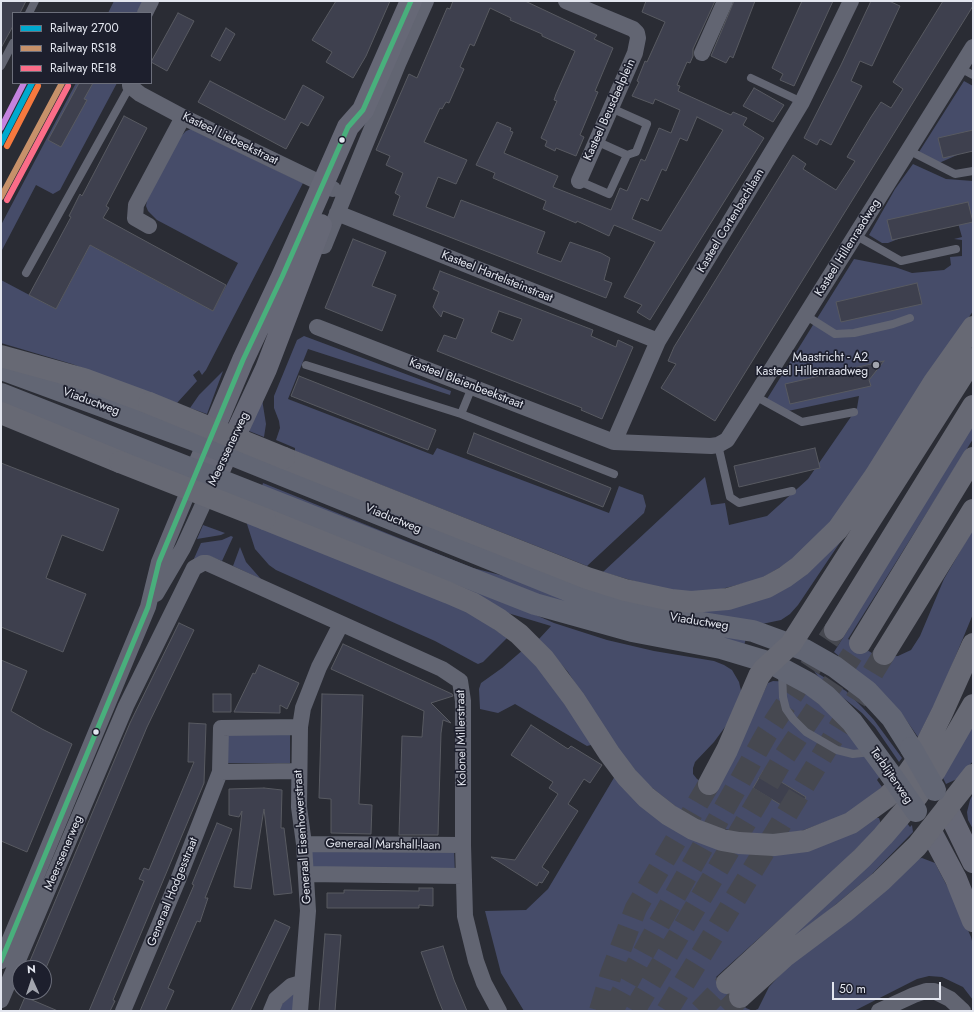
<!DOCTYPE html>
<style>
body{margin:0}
#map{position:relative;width:974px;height:1012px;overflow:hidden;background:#2a2c34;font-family:Jost,sans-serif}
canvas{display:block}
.frame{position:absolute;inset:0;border:2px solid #e3e6ef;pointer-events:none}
.legend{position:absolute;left:12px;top:12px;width:140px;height:72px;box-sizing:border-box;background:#1d1f2d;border:1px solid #6c6f7b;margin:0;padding:5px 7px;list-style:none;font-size:12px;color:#e3e6ef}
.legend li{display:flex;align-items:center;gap:8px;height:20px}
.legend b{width:20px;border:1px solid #6c6f7b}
.north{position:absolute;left:12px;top:960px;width:40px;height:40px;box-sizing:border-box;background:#1d1f2d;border:1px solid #6c6f7b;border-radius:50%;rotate:357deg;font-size:11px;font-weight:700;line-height:16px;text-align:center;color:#e3e6ef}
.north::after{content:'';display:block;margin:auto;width:14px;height:18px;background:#a2a5ae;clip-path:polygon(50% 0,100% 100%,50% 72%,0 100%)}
.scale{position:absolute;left:832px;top:982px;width:109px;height:18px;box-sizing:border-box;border:2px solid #e3e6ef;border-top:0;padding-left:5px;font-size:12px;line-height:14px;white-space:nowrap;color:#e3e6ef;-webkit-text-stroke:3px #1d1f2d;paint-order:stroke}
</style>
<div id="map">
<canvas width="974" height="1012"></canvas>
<div class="frame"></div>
<ul class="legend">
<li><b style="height:5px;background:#00a9ce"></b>Railway 2700</li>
<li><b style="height:5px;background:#c7916a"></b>Railway RS18</li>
<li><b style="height:5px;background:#fb6d88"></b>Railway RE18</li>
</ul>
<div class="north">N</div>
<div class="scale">50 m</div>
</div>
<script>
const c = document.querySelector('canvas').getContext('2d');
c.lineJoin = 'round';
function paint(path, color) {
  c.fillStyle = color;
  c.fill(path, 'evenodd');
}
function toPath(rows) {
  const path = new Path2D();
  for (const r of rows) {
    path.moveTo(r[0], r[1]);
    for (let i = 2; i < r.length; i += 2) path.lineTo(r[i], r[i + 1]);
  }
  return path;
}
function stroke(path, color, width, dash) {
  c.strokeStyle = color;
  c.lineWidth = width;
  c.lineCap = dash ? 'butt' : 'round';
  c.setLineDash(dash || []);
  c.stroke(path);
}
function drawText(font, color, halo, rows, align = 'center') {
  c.font = font + ' Jost,sans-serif';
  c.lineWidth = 3.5;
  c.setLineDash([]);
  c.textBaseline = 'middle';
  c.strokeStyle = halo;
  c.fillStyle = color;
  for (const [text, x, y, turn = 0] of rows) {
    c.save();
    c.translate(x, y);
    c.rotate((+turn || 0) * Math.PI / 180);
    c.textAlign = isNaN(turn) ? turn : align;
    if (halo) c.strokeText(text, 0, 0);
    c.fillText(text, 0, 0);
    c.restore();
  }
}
paint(toPath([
 [114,1,144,1,137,13,108,13],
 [964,81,973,86,973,148,939,163,919,152],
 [76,83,117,83,60,190,53,194,36,185,1,252,1,225],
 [191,129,303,183,206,370,202,375,199,370,193,375,197,381,177,403,72,364,1,343,1,280,56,309,90,245,213,311,238,263,157,220,148,211,146,206,147,200,179,138,186,131],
 [913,164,946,179,973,181,973,311,875,460,833,520,796,558,760,579,714,591,668,591,603,572,705,477,711,505,725,503,729,525,767,516,808,479,857,408,859,396,788,411,767,399,854,259,895,267,912,273,944,270,951,265,950,257,962,256,962,240,954,239,962,237,956,216,888,243,882,243,869,235,895,189],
 [304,336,451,391,450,395,308,349,288,399,433,455,437,448,609,513,619,486,643,495,646,506,644,513,587,566,295,451,295,448,276,440,280,428,279,421,274,408,274,396,297,340],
 [223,371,207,414,190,408,199,395],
 [262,399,266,424,264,437,249,431],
 [973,418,973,439,848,639,872,653,884,657,898,656,911,650,920,636,944,579,973,529,973,614,940,694,918,737,904,717,877,687,834,652,849,628,846,626],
 [263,483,473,568,746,638,744,646,569,608,261,489],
 [249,520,461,605,507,638,483,662,478,664,474,662,435,641,276,570,269,565,255,549,247,524],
 [203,525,225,533,221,535,197,539],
 [849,529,798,605,790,614,781,620,762,624,679,610,725,605],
 [231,536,233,537,222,561,209,556,192,563,201,543,222,540],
 [240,547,246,562,261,579,233,566],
 [425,571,529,612,554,623,607,640,654,651,714,661,724,665,732,670,739,682,742,695,728,723,714,742,695,762,693,768,693,774,697,779,717,790,768,683,773,681,791,682,834,716,881,775,877,780,882,787,855,811,801,831,775,835,753,835,729,830,706,823,684,813,646,783,615,746,568,672,539,639,551,626,501,611],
 [524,649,595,744,587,746,515,704,498,713,480,709,479,689,481,683,502,668],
 [814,671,846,691,862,707,874,720,902,758,899,762,875,727,862,713,820,679],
 [973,723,973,761,959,778,946,784,942,776],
 [290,733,290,763,228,763,227,734],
 [618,771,727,847,876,818,879,818,880,821,880,825,837,868,716,977,746,1008,753,1011,758,1009,769,987,791,963,917,859,922,858,935,863,956,903,971,937,973,945,973,1000,963,987,942,977,929,976,917,979,854,1011,524,1011,501,973,485,911,526,910,548,889],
 [973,794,973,829,968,820,967,812,970,800],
 [907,823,910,827,912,825,913,832,871,875,828,911,781,946],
 [309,847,454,849,455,874,309,871],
 [295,992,294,1011,278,1011,280,1006]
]), '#464c69');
const building = toPath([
 [1,1,26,1,20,13,13,13,13,26,1,48,1,1],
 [336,1,390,1,366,56,353,78,326,62,332,52,312,40,336,1],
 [453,1,525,1,597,35,594,39,613,48,595,91,598,92,580,135,584,137,576,156,556,148,555,151,545,146,547,141,541,138,557,101,554,100,556,94,575,51,542,36,542,34,510,20,511,18,490,8,474,46,470,44,460,67,464,69,449,103,446,102,442,109,440,108,424,142,467,160,456,184,438,177,426,207,454,218,461,200,545,232,537,253,561,262,570,242,601,253,610,258,604,280,612,283,606,298,393,215,400,196,395,193,403,173,386,165,390,156,376,150,409,74,417,78,447,8,450,9,453,1],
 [646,1,715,1,693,49,693,56,690,63,687,62,677,85,680,86,678,91,731,115,733,112,747,118,743,125,764,138,650,320,637,312,642,305,624,297,655,242,614,225,609,236,577,221,576,223,543,209,546,201,493,178,495,173,476,165,497,122,511,128,510,131,513,132,504,153,558,176,553,187,611,210,620,188,627,191,641,159,645,161,659,128,671,133,680,110,655,99,653,104,632,96,639,82,637,81,645,61,647,62,665,22,642,12,646,1],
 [697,117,723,130,661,231,632,219,641,198,648,201,662,169,666,171,680,138,687,141,697,117],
 [734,1,755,1,733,58,730,56,726,63,711,56,734,1],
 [802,1,833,1,794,86,780,80,783,74,772,68,802,1],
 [871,1,889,1,900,6,872,66,860,61,851,81,862,86,831,145,820,139,817,145,804,138,841,65,871,1],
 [943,1,973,1,973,6,715,421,661,388,676,364,668,361,674,347,793,155,806,164,803,169,836,190,855,161,847,157,871,117,881,102,891,108,903,89,893,82,943,1],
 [178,13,194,21,167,71,151,62,178,13],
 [226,28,235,34,220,61,211,56,226,28],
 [210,81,285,120,303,85,324,97,308,126,301,122,286,149,198,102,210,81],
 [79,83,93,83,84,99,87,100,61,147,48,140,79,83],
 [754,88,784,105,773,122,743,106,754,88],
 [124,116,147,128,106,206,109,208,103,218,226,285,213,311,90,245,56,309,29,295,71,217,69,216,80,194,82,196,124,116],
 [973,130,973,151,943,158,938,138,973,130],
 [968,202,973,222,892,240,887,220,968,202],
 [353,239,386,252,372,286,396,295,382,331,325,308,353,239],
 [440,271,593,330,591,336,616,347,618,340,633,347,602,419,581,410,582,408,437,351,444,335,456,339,464,319,443,311,441,317,433,307,439,292,433,289,440,271],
 [499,311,522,319,513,341,491,332,499,311],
 [917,283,922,304,841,322,836,302,917,283],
 [884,361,869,380,871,386,790,404,785,384,884,361],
 [299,376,436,430,428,450,291,396,299,376],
 [474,433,611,488,603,507,467,453,474,433],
 [815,448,820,468,739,487,734,466,815,448],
 [1,463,119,509,103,551,62,535,46,578,86,594,63,652,1,627,1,463],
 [179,623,194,630,147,727,46,968,27,968,130,723,179,623],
 [343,644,452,694,453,696,431,703,451,723,443,720,441,733,438,835,399,835,402,736,422,737,424,711,331,669,343,644],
 [1,660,27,671,11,711,42,729,72,744,27,852,1,841,1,660],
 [259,665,299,683,287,709,280,705,280,713,234,712,253,673,255,674,259,665],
 [213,694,231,694,231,712,213,712,213,694],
 [322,694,363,695,359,804,372,805,371,834,331,833,331,799,319,798,322,694],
 [189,723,206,724,204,783,113,1000,115,1001,110,1011,89,1011,144,881,139,879,144,868,149,870,194,762,188,762,189,723],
 [531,725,568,749,571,746,602,765,590,783,584,779,568,804,578,811,542,867,549,872,542,883,539,882,537,886,491,857,515,860,558,794,549,788,553,782,511,755,531,725],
 [763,771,806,797,796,814,753,788,763,771],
 [264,788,282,790,281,828,284,828,292,893,274,895,264,809,251,889,234,887,242,811,239,817,229,815,229,789,264,788],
 [217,823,232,829,205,898,208,898,200,922,197,921,168,988,174,991,165,1011,140,1011,194,885,192,884,217,823],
 [419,888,433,888,433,906,419,905,419,908,327,908,327,893,344,893,344,890,419,891,419,888],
 [275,920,290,927,250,1011,231,1011,275,920],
 [325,934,341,935,335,1011,319,1011,325,934],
 [443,946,454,980,467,1011,443,1011,438,999,421,952,443,946],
 [25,997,58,1011,19,1011,25,997]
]);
paint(building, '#3e404e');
stroke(building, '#585a61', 1);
stroke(toPath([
 [600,1011,611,974,636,908,709,784],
 [612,1011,662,919,767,733,835,630],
 [634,1011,784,757,860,643],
 [667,1011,884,654],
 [700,1011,727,983],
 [726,1011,740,997]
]), '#464850', 22, [22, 11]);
stroke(toPath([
 [29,13,35,1],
 [1,66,13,43],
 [960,68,973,75],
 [751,78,802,102],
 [596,141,627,155],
 [908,150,955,174,973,171],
 [579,181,609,194,627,155,636,152,647,124,611,108],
 [855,235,901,261,956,249],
 [26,273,130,86],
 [805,315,835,334,854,333,893,324,910,318],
 [306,365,461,414,614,474],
 [755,396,802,422,854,412],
 [461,414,472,387],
 [718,445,730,497,739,503,792,491],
 [782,672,783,697,786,709,793,719,806,732,837,750,853,754,871,752]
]), '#626572', 8);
stroke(toPath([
 [566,1,633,29,637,33,638,38,635,53,579,181],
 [145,13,151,1],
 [702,53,725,1],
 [130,83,130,86,140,94,183,117,333,189],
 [337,213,658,341],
 [149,226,135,218,136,205,183,117],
 [324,246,398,64,426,1],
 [317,327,614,442,711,446,718,445,727,440,755,396,973,47],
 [614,442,658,341,802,102,851,1],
 [156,594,183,548,211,487],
 [220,772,298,771],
 [304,844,463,845],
 [306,874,463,876],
 [1,961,148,607,159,562,193,480],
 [1,1000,126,706,194,568,203,563,207,563,442,669,460,681,463,701,463,845,465,916,476,961,484,983,499,1011],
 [123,1011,178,880,220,772,221,728,300,727],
 [271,1011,276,999,291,986,301,983],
 [300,1011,308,911,304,844,299,807,300,727,303,708,319,667,341,624],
 [879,1011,914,995,926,991,934,991,950,999,963,1011]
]), '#626572', 16);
stroke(toPath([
 [196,471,243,360,282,277,348,127,363,110,411,1],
 [215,479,266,369,321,225],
 [947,808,973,862],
 [930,830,956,879,973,921]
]), '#666876', 22);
stroke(toPath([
 [1,369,208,445,577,594,646,614,753,631,805,650,835,667,867,691,892,718,911,748],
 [1,394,535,604,632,631,721,648,771,663,810,684,826,696,852,722,891,775]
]), '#626674', 22);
stroke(toPath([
 [1,356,84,379,149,403],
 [1,413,120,462],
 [284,458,587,578,625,590,671,600,691,602,728,599,767,587,785,577,800,566,838,529,875,476,934,382,973,327],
 [265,519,449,593,472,603,500,620,519,634,544,659,574,699,609,753,627,777,646,797,669,815,693,829,722,840,739,843,774,845,806,841,851,823,887,797,901,783,921,755,942,713,973,644],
 [835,630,973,406],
 [860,643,973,458],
 [884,654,973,510],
 [709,784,727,750,759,676,764,669,791,644,973,359],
 [727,983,862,858,883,836,918,795,935,771,973,705],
 [740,997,784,957,844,912,881,881,917,846,973,775]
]), '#676974', 22);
stroke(toPath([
 [911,748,935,790],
 [891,775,916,811]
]), '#626674', 22);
stroke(toPath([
 [149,403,284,458],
 [120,462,265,519]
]), '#676974', 22);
stroke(toPath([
 [1,961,148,607,159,562,243,360,282,277,348,127,363,110,411,1]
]), '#49af7c', 5);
stroke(toPath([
 [1,143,32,83]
]), '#00a9ce', 6);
stroke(toPath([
 [1,197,62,83]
]), '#c7916a', 6);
stroke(toPath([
 [7,200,68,86]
]), '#fb6d88', 6);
stroke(toPath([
 [7,146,38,86]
]), '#f6793e', 6);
stroke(toPath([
 [1,128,24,83]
]), '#c483df', 6);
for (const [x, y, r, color] of [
 [342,140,3.5,"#e3e6ef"],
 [876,365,4,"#a2a5ae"],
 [96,732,3.5,"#e3e6ef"]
]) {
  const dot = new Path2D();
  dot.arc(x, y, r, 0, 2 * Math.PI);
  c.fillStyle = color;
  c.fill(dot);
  stroke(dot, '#1d1f2d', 1.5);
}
drawText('12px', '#e3e6ef', '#1d1f2d', [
 ["Kasteel Beusdaelplein",610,110,-66],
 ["Kasteel Liebeekstraat",230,139,26],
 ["Kasteel Cortenbachlaan",731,221,-59],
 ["Kasteel Hillenraadweg",848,248,-58],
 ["Kasteel Hartelsteinstraat",497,277,22],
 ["Kasteel Bleienbeekstraat",466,384,21],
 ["Viaductweg",91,402,20],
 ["Meerssenerweg",229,449,-65],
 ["Viaductweg",393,519,22],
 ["Viaductweg",699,622,9],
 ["Kolonel Millerstraat",462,738,-91],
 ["Terblijterweg",891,776,55],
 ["Generaal Eisenhowerstraat",303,837,-94],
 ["Generaal Marshall-laan",383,845,1],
 ["Meerssenerweg",64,853,-67],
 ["Generaal Hodgesstraat",173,892,-68]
]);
drawText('12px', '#e3e6ef', '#1d1f2d', [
 ["Maastricht - A2",868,358],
 ["Kasteel Hillenraadweg",868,372]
], 'right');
</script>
